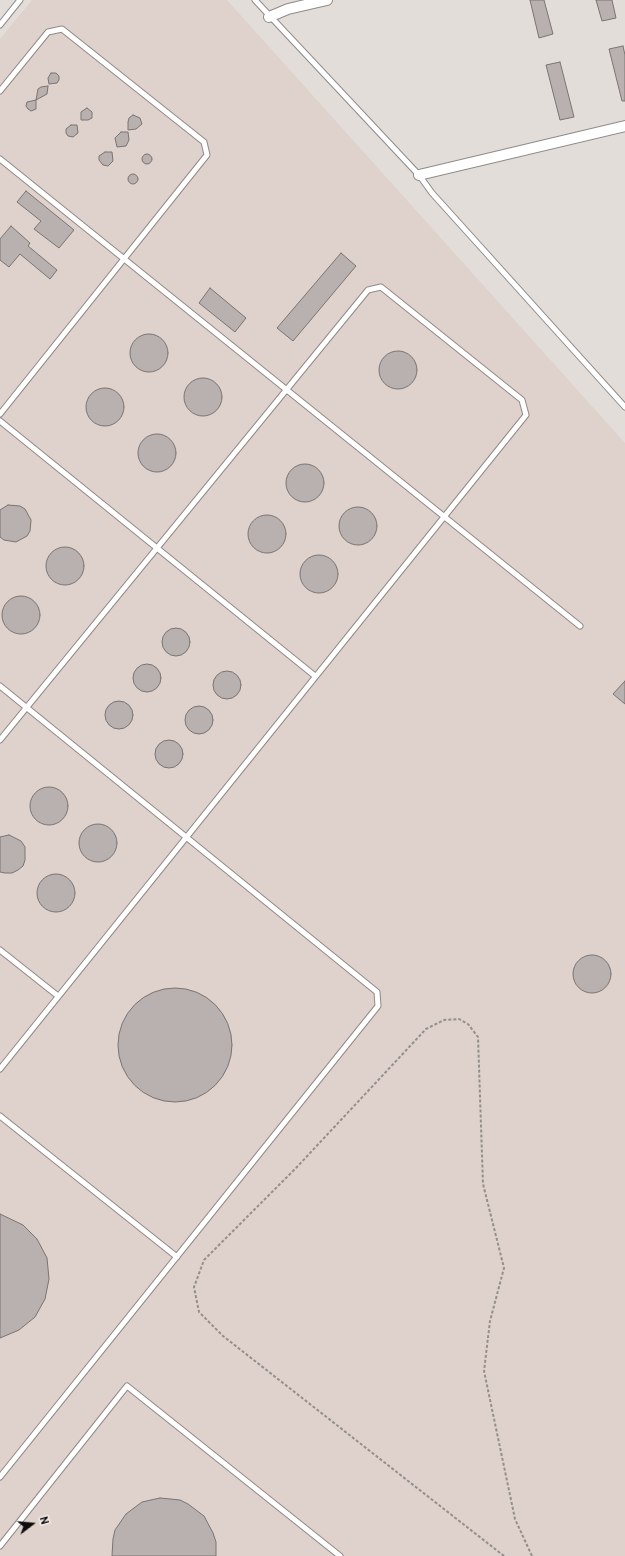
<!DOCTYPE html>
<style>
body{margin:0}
#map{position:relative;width:625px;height:1556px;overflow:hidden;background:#e3ddda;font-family:Overpass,sans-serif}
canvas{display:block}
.north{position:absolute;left:12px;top:1504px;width:40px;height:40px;-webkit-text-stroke:3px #f1eae8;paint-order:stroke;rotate:74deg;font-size:11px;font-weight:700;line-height:16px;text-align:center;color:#0e0c0c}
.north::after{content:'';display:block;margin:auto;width:14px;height:18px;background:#0e0c0c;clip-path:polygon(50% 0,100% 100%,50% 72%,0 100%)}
</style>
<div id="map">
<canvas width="625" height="1556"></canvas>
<div class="north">N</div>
</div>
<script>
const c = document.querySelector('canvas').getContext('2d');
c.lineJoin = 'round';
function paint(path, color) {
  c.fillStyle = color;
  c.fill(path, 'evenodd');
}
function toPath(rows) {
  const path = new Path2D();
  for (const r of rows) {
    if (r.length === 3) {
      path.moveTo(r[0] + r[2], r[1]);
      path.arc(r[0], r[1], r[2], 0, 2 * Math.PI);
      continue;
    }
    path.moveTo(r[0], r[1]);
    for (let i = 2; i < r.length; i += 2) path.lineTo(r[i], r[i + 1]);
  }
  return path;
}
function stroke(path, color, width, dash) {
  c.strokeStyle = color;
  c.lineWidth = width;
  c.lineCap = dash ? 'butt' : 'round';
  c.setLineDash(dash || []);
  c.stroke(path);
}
paint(toPath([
 [32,0,227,0,625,443,625,1556,0,1556,0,39]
]), '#dfd1cb');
const building = toPath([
 [530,0,544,0,553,34,539,38,530,0],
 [596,0,612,0,616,18,602,21,596,0],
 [623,46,625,55,625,101,622,101,609,49,623,46],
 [560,62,574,117,560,120,546,65,560,62],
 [51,73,56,73,59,76,59,80,57,83,49,84,48,78,51,73],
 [48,86,47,94,36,100,36,109,31,111,28,109,26,106,27,102,36,100,38,89,41,87,48,86],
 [87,108,92,112,92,118,88,120,81,120,81,112,87,108],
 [133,115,140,118,142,124,136,129,128,130,128,122,129,118,133,115],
 [71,125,77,125,78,133,73,137,68,136,66,133,66,129,71,125],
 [121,132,128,132,129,140,126,146,117,147,115,138,121,132],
 [105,152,112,152,113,161,108,166,103,165,99,160,99,156,105,152],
 [147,159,5],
 [133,179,5],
 [26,191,74,230,59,248,34,229,41,221,17,202,26,191],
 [11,226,30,243,28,246,57,270,50,279,20,254,9,267,0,260,0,239,11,226],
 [341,253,356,266,293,341,277,328,341,253],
 [210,288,246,318,235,332,199,303,210,288],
 [149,353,19],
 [398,370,19],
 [203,397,19],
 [105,407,19],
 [157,453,19],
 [305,483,19],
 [8,505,20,506,25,509,31,520,30,531,27,536,16,542,4,540,0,537,0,510,8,505],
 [358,526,19],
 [267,534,19],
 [65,566,19],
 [319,574,19],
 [21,615,19],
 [176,642,14],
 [147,678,14],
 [227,685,14],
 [625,681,625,704,613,694,625,681],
 [119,715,14],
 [199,720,14],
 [169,754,14],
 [49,806,19],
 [98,843,19],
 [9,835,21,841,25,847,25,860,23,866,18,870,12,873,5,873,0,872,0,837,9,835],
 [56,893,19],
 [592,974,19],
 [175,1045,57],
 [0,1214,23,1225,37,1239,47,1258,49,1279,45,1299,35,1317,19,1330,0,1338,0,1214],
 [160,1498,180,1500,188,1504,204,1516,213,1533,216,1542,216,1556,112,1556,113,1539,115,1530,126,1514,142,1502,160,1498]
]);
paint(building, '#b8b1af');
stroke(building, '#7a7472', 1);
const lane = toPath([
 [255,0,419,175,432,193,625,407],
 [0,25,20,0],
 [0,91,48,32,62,29,204,142,207,155,0,414],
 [0,159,580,626],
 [0,421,315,676],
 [0,686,377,992,378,1006,0,1477],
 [0,740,368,290,381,287,522,400,526,415,0,1069],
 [0,950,58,996],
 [0,1116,177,1257],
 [0,1546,127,1386,340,1556]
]);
const street = toPath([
 [269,17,288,9,327,0],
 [419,175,625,126]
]);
stroke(lane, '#908a88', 7);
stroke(street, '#908a88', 12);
stroke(toPath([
 [504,1556,223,1336,199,1312,194,1287,204,1260,296,1168,426,1029,444,1020,459,1019,468,1024,478,1037,483,1184,504,1268,490,1321,484,1371,515,1519,532,1556]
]), '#938f8d', 2, [3, 2]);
stroke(lane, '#fff', 5);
stroke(street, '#fff', 10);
</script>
